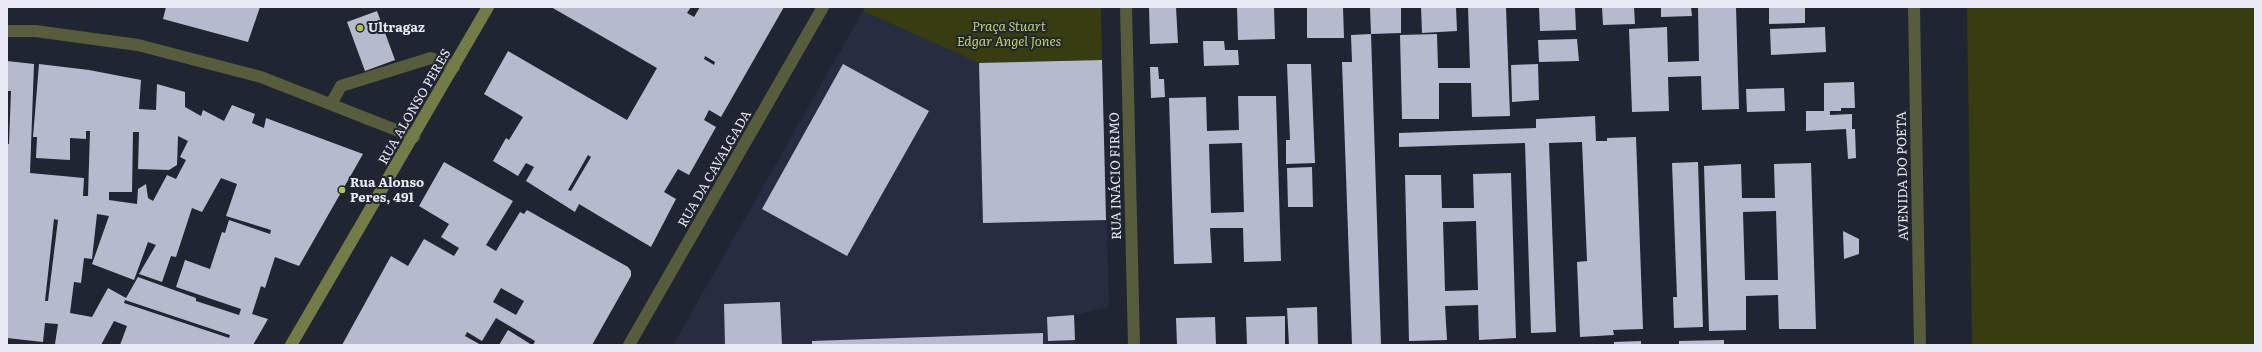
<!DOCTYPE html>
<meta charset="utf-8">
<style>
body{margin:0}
#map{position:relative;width:2262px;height:352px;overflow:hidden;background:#202532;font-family:Literata,serif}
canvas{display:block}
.frame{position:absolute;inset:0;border:8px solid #e8ebf5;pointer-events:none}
</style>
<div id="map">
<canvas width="2262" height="352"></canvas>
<div class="frame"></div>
</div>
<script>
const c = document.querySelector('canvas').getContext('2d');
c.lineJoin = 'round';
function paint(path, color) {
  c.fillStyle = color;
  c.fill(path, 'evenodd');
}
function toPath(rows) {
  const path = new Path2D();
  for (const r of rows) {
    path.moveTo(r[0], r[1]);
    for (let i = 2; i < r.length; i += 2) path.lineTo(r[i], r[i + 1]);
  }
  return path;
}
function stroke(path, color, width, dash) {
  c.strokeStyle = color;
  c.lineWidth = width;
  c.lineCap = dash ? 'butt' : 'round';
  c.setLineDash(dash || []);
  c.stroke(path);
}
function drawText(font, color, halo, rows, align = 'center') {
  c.font = font + ' Literata,serif';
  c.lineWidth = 4;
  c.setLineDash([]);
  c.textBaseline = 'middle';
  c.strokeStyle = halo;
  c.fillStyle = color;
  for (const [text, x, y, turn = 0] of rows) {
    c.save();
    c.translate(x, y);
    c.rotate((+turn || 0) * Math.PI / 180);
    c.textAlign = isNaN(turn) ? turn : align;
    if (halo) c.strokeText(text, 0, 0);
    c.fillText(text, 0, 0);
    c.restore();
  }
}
paint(toPath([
 [863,11,979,63,1102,60,1109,307,1074,315,1075,345,673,345]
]), '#262d40');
paint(toPath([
 [865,7,1101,7,1102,60,979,63,863,11],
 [1967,7,2255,7,2255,345,1972,345]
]), '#373d11');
paint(toPath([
 [166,7,260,7,248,42,163,19],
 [551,7,691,7,687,13,694,17,700,7,784,7,721,117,709,110,704,120,716,127,689,175,678,169,664,192,676,199,651,247,579,204,575,212,526,181,534,167,526,163,518,176,493,161,506,138,509,140,523,117,484,94,508,51,627,120,657,68],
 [705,56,715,62,714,65,704,59],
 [588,155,591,157,571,191,568,190],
 [1149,7,1176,7,1178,43,1150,44],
 [1237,7,1274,7,1275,39,1238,40],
 [1307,7,1343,7,1344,38,1307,38],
 [1370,7,1401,7,1401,33,1371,34],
 [1421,7,1456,7,1457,31,1422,33],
 [1468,7,1506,7,1510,116,1472,117,1471,83,1439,83,1439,119,1402,119,1400,35,1437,34,1438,68,1470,68],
 [1539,7,1575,7,1576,30,1540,31],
 [1602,7,1634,7,1635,24,1603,25],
 [1661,7,1691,7,1692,16,1661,17],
 [1698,7,1736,7,1739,109,1702,110,1701,76,1668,77,1669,111,1632,112,1629,29,1667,27,1668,62,1699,61],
 [1769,7,1805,7,1805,23,1769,24],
 [377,11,395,60,365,71,347,22],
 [1825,27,1826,52,1771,55,1770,29],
 [1371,34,1381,345,1352,345,1342,62,1352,62,1351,35],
 [1577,39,1579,61,1539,62,1538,40],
 [1203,41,1224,41,1225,50,1238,50,1239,65,1204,66],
 [1102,60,1106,220,983,223,979,63],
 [7,61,34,64,30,173,84,178,83,196,88,196,90,131,86,131,86,139,70,138,70,160,36,158,37,137,33,137,39,64,89,70,141,80,139,109,156,110,157,84,185,92,185,107,201,116,203,110,224,121,232,105,255,114,252,123,264,128,266,118,363,154,299,266,275,257,265,288,261,286,252,314,268,319,253,345,120,345,127,326,114,321,101,345,55,344,58,324,45,323,43,342,7,338,7,144,9,144,11,91,7,91],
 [133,132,139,132,138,169,169,170,177,165,178,136,188,141,180,157,186,160,176,179,167,175,153,201,148,198,146,184,138,189,137,204,109,200,109,192,132,192],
 [221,178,237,184,226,216,271,230,270,234,229,220,225,233,222,232,210,269,185,260,176,287,241,309,239,315,196,301,196,298,138,277,126,298,108,288,92,317,70,313,74,282,81,283,84,258,92,259,97,214,109,216,92,264,134,280,148,242,156,245,139,274,162,282,171,256,176,257,192,208,202,212],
 [54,219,58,220,48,301,45,301],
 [125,300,230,335,229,338,124,303],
 [843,64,929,111,847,256,762,209],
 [1287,64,1311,64,1315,163,1286,164,1286,140,1290,140],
 [1538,64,1539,100,1512,102,1511,65],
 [1150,67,1158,67,1159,79,1164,79,1165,97,1151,98],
 [1854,82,1855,108,1841,108,1841,111,1830,111,1830,115,1852,114,1852,129,1855,129,1856,158,1848,159,1846,129,1806,131,1806,111,1824,111,1824,83],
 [1784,88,1785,111,1747,112,1746,89],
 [1238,96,1276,96,1281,261,1244,262,1243,228,1210,228,1212,263,1174,264,1169,98,1206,97,1207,131,1239,130],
 [1242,143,1244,212,1211,213,1209,144],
 [1595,116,1596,141,1607,141,1607,138,1636,137,1643,329,1613,330,1614,335,1580,337,1577,262,1587,261,1582,142,1549,143,1556,332,1531,333,1525,143,1399,147,1399,133,1536,128,1536,119],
 [444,162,513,201,486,245,496,251,520,212,524,214,527,210,628,267,631,271,631,276,592,345,533,345,535,341,496,318,482,341,467,332,465,336,481,345,342,345,391,256,408,266,424,239,454,256,459,248,441,237,449,224,419,206],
 [501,288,524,301,516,315,493,302],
 [1698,162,1703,327,1674,328,1673,297,1677,297,1672,163],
 [1811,163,1816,329,1779,329,1778,295,1746,296,1746,330,1709,331,1704,166,1741,164,1742,198,1775,198,1774,164],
 [1776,211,1778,280,1745,280,1743,212],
 [1312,167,1313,207,1288,207,1287,168],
 [1511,173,1516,338,1479,340,1478,305,1445,306,1447,340,1409,341,1405,175,1441,175,1442,208,1474,208,1473,174],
 [1476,221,1478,290,1445,291,1443,222],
 [1843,231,1859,239,1859,254,1844,259],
 [780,302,782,345,725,345,724,304],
 [1317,307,1318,345,1289,345,1287,308],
 [1074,315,1075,340,1048,341,1047,317],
 [1285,316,1285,345,1247,345,1246,317],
 [1215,317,1216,345,1177,345,1176,318],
 [508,330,532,345,499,345],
 [1043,333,1043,345,812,345,812,341],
 [1724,340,1724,345,1679,345,1679,341],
 [1641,341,1641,345,1614,345,1614,342]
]), '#b4bbcd');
stroke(toPath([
 [331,104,341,86,431,58,454,67]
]), '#575c3c', 12);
stroke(toPath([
 [1126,7,1134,345],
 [1914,7,1920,345],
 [7,31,35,31,138,45,261,77,414,137],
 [629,345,823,7]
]), '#575c3c', 12);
stroke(toPath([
 [291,345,488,7]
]), '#737b47', 12);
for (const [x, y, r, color] of [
 [360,28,4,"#b3c24b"],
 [342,190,4,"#b3c24b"]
]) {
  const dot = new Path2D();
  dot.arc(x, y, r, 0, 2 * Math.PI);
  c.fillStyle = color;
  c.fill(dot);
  stroke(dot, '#202532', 1.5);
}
drawText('italic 13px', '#c1d05e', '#202532', [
 ["Praça Stuart",1009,27],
 ["Edgar Angel Jones",1009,42]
]);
drawText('bold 13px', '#e8ebf5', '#202532', [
 ["Ultragaz",368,28],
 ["Rua Alonso",350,183],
 ["Peres, 491",350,198]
], 'left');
drawText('13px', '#e8ebf5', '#202532', [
 ["RUA ALONSO PERES",415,107,-60],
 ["RUA DA CAVALGADA",715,169,-60],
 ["RUA INÁCIO FIRMO",1116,176,-91],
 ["AVENIDA DO POETA",1903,176,-91]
]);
</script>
